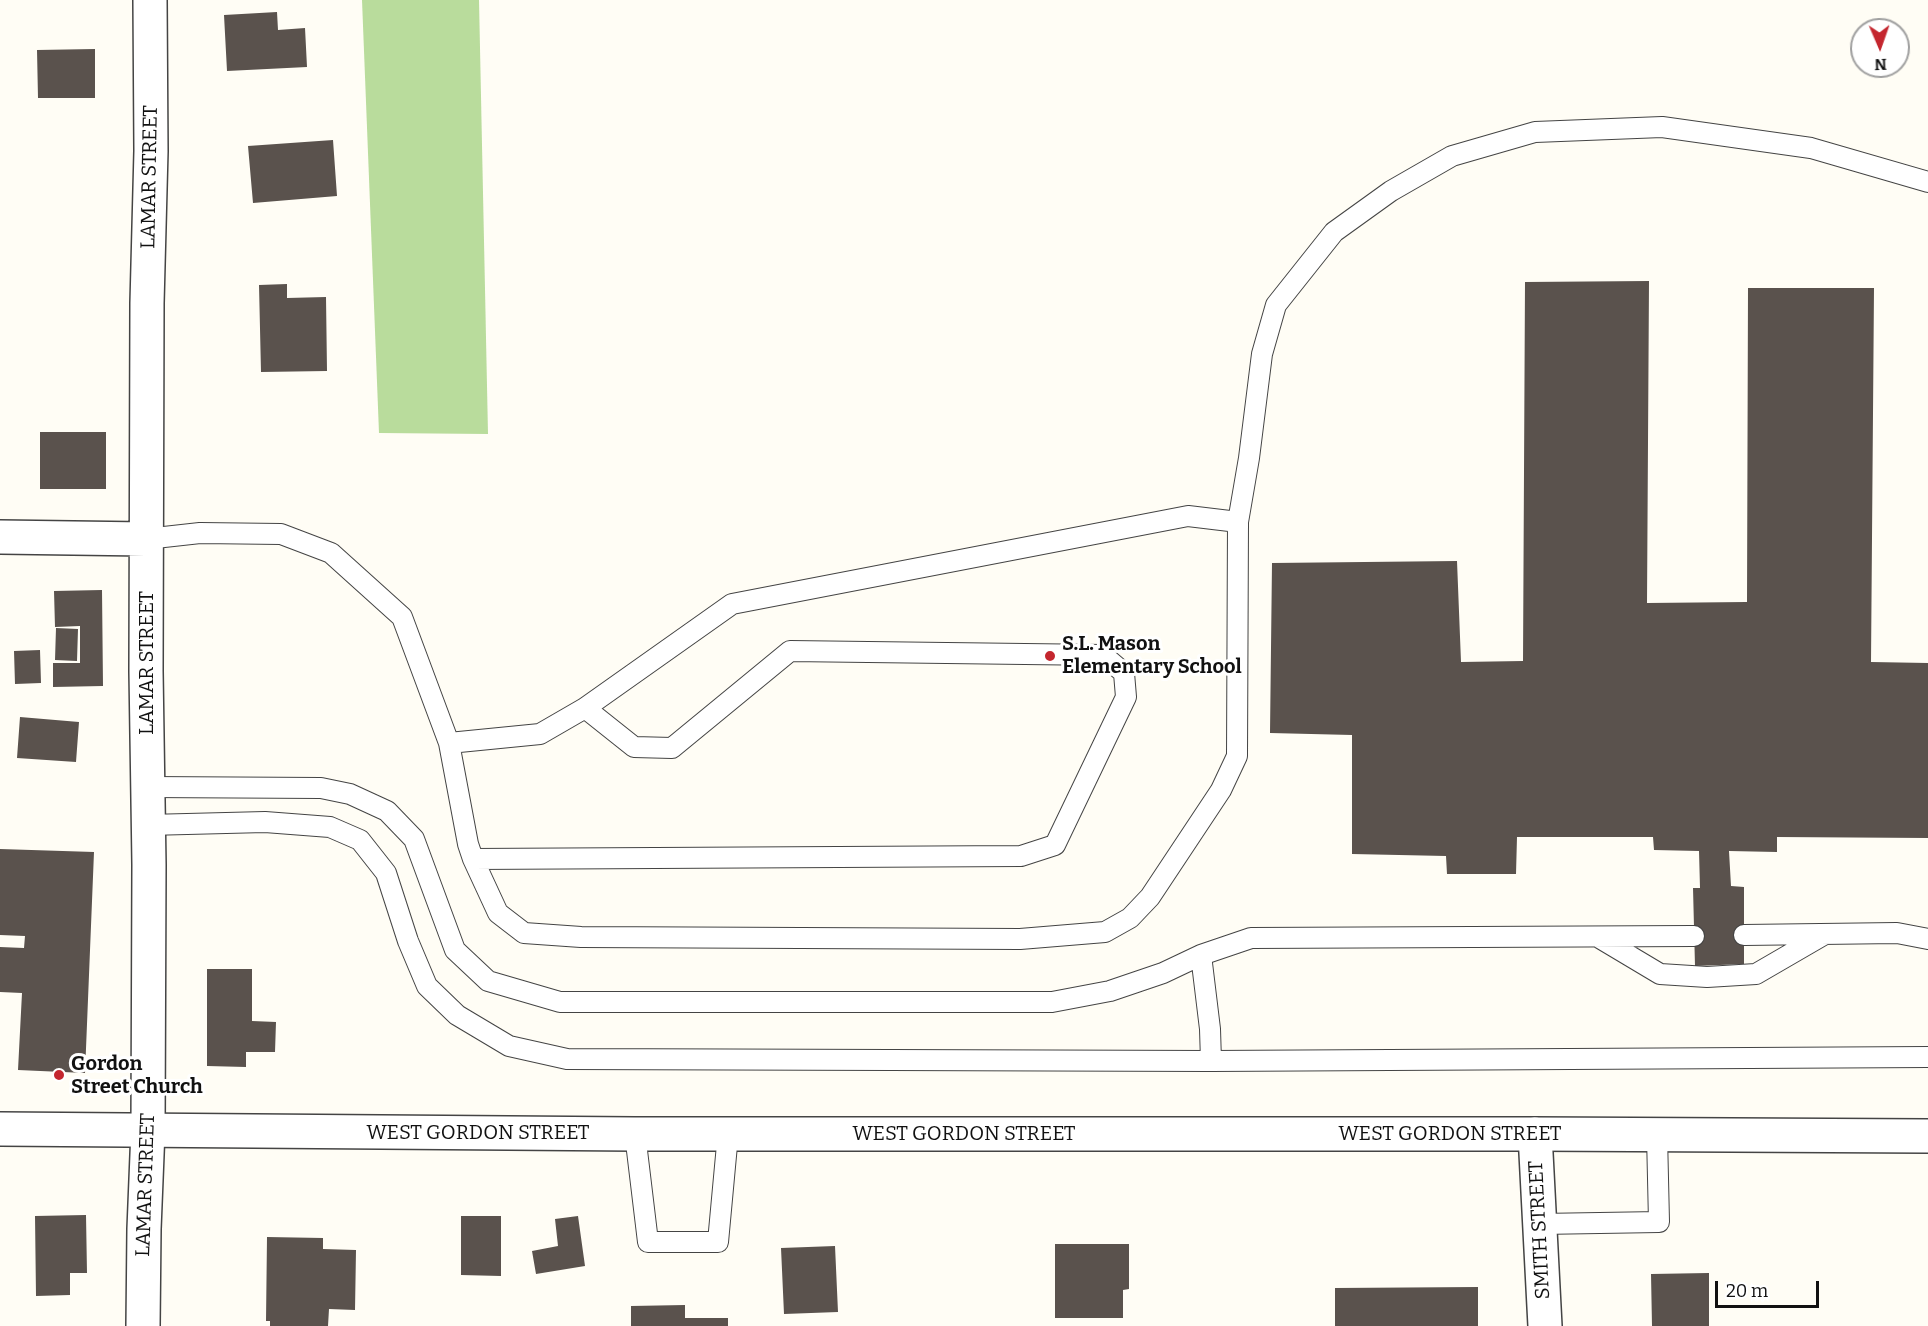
<!DOCTYPE html>
<style>
body{margin:0}
#map{position:relative;width:1928px;height:1326px;overflow:hidden;background:#fffdf5;font-family:Bitter,serif}
canvas{display:block}
.north{position:absolute;left:1850px;top:18px;width:60px;height:60px;box-sizing:border-box;background:#fff;border:2px solid #a0a0a0;border-radius:50%;rotate:178deg;font-size:16px;font-weight:700;line-height:24px;text-align:center;color:#111}
.north::after{content:'';display:block;margin:auto;width:21px;height:27px;background:#c4262e;clip-path:polygon(50% 0,100% 100%,50% 72%,0 100%)}
.scale{position:absolute;left:1715px;top:1281px;width:104px;height:27px;box-sizing:border-box;border:3px solid #111;border-top:0;padding-left:8px;font-size:18px;line-height:21px;white-space:nowrap;color:#111;-webkit-text-stroke:4px #fff;paint-order:stroke}
</style>
<div id="map">
<canvas width="1928" height="1326"></canvas>
<div class="north">N</div>
<div class="scale">20 m</div>
</div>
<script>
const c = document.querySelector('canvas').getContext('2d');
c.lineJoin = 'round';
function paint(path, color) {
  c.fillStyle = color;
  c.fill(path, 'evenodd');
}
function toPath(rows) {
  const path = new Path2D();
  for (const r of rows) {
    path.moveTo(r[0], r[1]);
    for (let i = 2; i < r.length; i += 2) path.lineTo(r[i], r[i + 1]);
  }
  return path;
}
function stroke(path, color, width, dash) {
  c.strokeStyle = color;
  c.lineWidth = width;
  c.lineCap = dash ? 'butt' : 'round';
  c.setLineDash(dash || []);
  c.stroke(path);
}
function drawText(font, color, halo, rows, align = 'center') {
  c.font = font + ' Bitter,serif';
  c.lineWidth = 6;
  c.setLineDash([]);
  c.textBaseline = 'middle';
  c.strokeStyle = halo;
  c.fillStyle = color;
  for (const [text, x, y, turn = 0] of rows) {
    c.save();
    c.translate(x, y);
    c.rotate((+turn || 0) * Math.PI / 180);
    c.textAlign = isNaN(turn) ? turn : align;
    if (halo) c.strokeText(text, 0, 0);
    c.fillText(text, 0, 0);
    c.restore();
  }
}
paint(toPath([
 [362,0,479,0,488,434,379,433]
]), '#b9dc9c');
paint(toPath([
 [277,12,278,30,305,28,307,67,227,71,224,15],
 [95,49,95,98,38,98,37,50],
 [333,140,337,196,253,203,248,146],
 [1649,281,1647,603,1747,602,1748,288,1874,288,1871,662,1928,663,1928,838,1777,837,1777,852,1729,851,1731,886,1744,887,1744,964,1695,966,1693,888,1700,888,1699,851,1654,850,1653,837,1517,837,1516,874,1447,874,1446,856,1352,854,1352,735,1270,733,1272,563,1457,561,1461,662,1523,661,1525,282],
 [287,284,287,298,326,297,327,371,261,372,259,285],
 [40,432,106,432,106,489,40,489],
 [102,590,103,686,53,687,53,663,80,663,80,626,55,627,54,591],
 [56,628,78,629,77,661,55,660],
 [40,650,41,683,15,684,14,651],
 [20,717,79,722,76,762,17,758],
 [0,849,94,852,85,1073,18,1070,22,993,0,992,0,947,24,948,25,936,0,935],
 [207,969,252,969,252,1021,276,1022,275,1052,246,1052,246,1067,207,1066],
 [86,1215,87,1273,70,1273,70,1295,36,1296,35,1216],
 [461,1216,501,1216,501,1276,461,1275],
 [578,1216,585,1266,536,1274,532,1251,558,1246,555,1219],
 [267,1237,323,1238,323,1249,356,1250,355,1310,329,1309,328,1326,270,1326,270,1321,266,1321],
 [1055,1244,1129,1244,1129,1289,1123,1290,1123,1318,1055,1318],
 [835,1246,838,1312,784,1314,781,1248],
 [1709,1273,1709,1326,1652,1326,1651,1274],
 [1478,1287,1478,1326,1335,1326,1335,1288],
 [685,1305,685,1318,728,1318,728,1326,631,1326,631,1306]
]), '#5a524d');
const service = toPath([
 [1238,522,1249,458,1262,354,1276,305,1334,232,1391,191,1452,156,1535,132,1662,127,1811,148,1928,182],
 [146,539,200,533,281,534,331,553,402,617,449,743,468,844,473,859,498,913,524,933,581,937,1020,939,1105,932,1130,918,1150,897,1221,790,1237,756,1238,522,1188,516,732,604,585,708,540,734,449,743],
 [148,787,321,788,350,794,387,811,414,839,455,950,488,981,560,1002,1052,1002,1110,991,1163,973,1201,955,1251,938,1694,936],
 [148,825,265,822,330,827,360,840,386,873,408,941,427,986,457,1015,509,1046,567,1059,1211,1061,1928,1057],
 [473,859,1021,856,1055,845,1126,697,1124,673,1103,655,790,651,672,748,634,747,585,708],
 [1744,935,1897,933,1928,939],
 [1598,937,1660,974,1707,977,1756,974,1825,934],
 [1201,955,1210,1029,1211,1061],
 [635,1134,648,1242,718,1242,728,1134],
 [1540,1224,1659,1222,1657,1135]
]);
const minor = toPath([
 [0,537,146,539],
 [1535,1134,1545,1326],
 [143,1326,144,1229,148,1130,149,865,146,671,147,303,151,151,150,0]
]);
const tertiary = toPath([
 [0,1129,635,1134,1535,1134,1928,1136]
]);
stroke(service, '#444', 22);
stroke(minor, '#444', 36);
stroke(tertiary, '#444', 36);
stroke(service, '#fff', 20);
stroke(minor, '#fff', 33);
stroke(tertiary, '#fff', 33);
for (const [x, y, r, color] of [
 [1050,656,6,"#c4262e"],
 [59,1075,6,"#c4262e"]
]) {
  const dot = new Path2D();
  dot.arc(x, y, r, 0, 2 * Math.PI);
  c.fillStyle = color;
  c.fill(dot);
  stroke(dot, '#fff', 2);
}
drawText('20px', '#111', '#fff', [
 ["LAMAR STREET",150,177,-89],
 ["LAMAR STREET",147,663,-90],
 ["WEST GORDON STREET",478,1133],
 ["WEST GORDON STREET",964,1134],
 ["WEST GORDON STREET",1450,1134],
 ["LAMAR STREET",146,1185,-88],
 ["SMITH STREET",1540,1230,-93]
]);
drawText('bold 20px', '#111', '#fff', [
 ["S.L. Mason",1062,644],
 ["Elementary School",1062,667],
 ["Gordon",71,1064],
 ["Street Church",71,1087]
], 'left');
</script>
